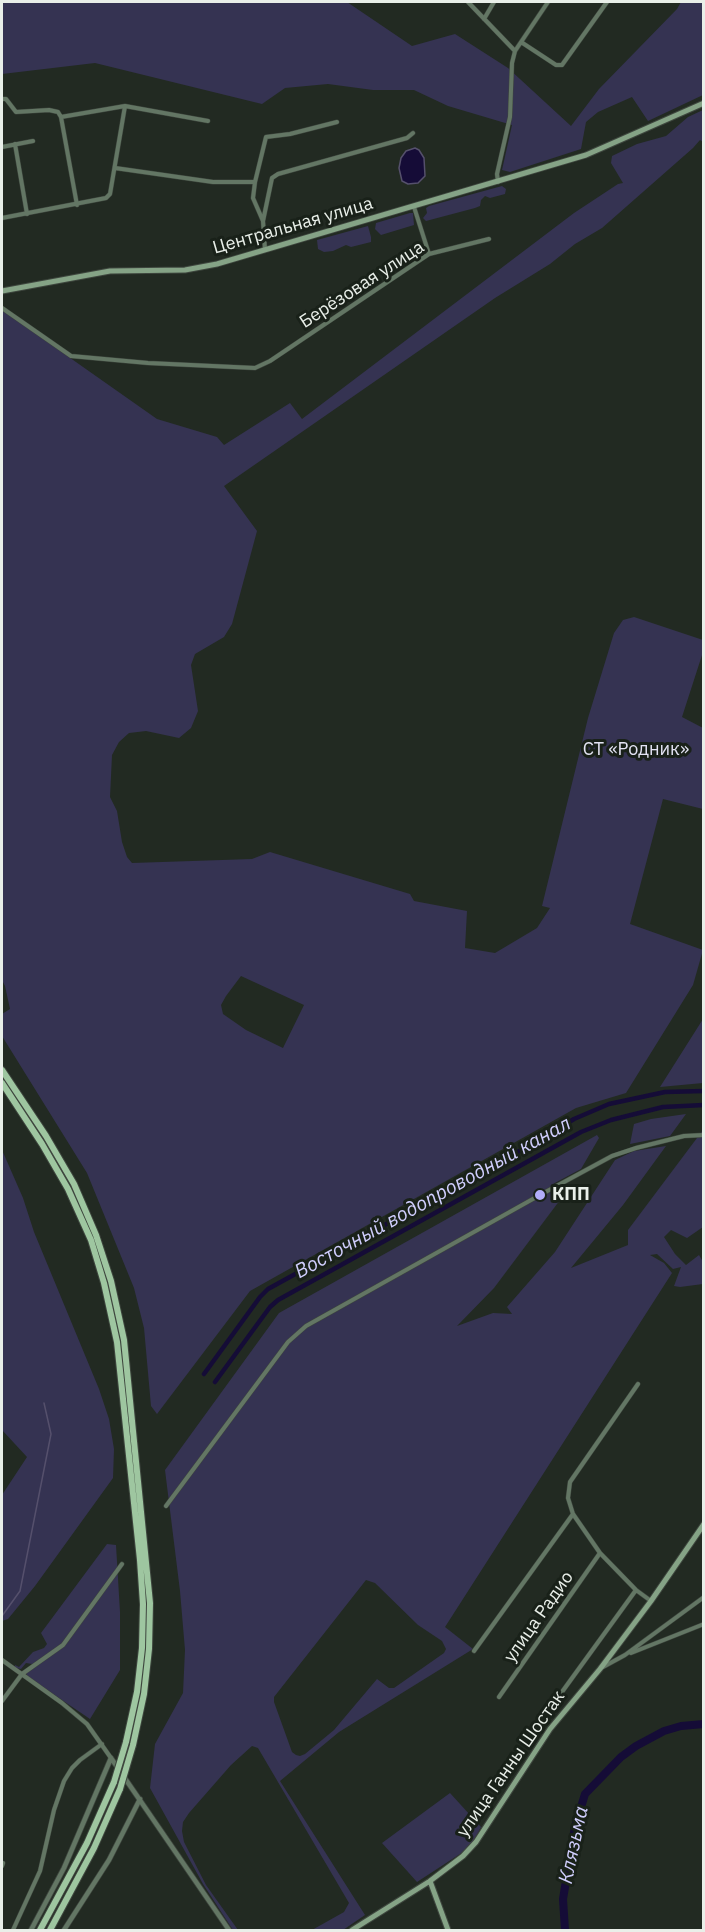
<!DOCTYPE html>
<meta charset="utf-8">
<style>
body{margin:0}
#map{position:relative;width:705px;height:1932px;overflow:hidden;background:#222a22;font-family:"IBM Plex Sans",sans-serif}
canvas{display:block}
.frame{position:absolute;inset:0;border:3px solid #e9efe9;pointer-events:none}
</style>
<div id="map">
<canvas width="705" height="1932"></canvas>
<div class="frame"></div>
</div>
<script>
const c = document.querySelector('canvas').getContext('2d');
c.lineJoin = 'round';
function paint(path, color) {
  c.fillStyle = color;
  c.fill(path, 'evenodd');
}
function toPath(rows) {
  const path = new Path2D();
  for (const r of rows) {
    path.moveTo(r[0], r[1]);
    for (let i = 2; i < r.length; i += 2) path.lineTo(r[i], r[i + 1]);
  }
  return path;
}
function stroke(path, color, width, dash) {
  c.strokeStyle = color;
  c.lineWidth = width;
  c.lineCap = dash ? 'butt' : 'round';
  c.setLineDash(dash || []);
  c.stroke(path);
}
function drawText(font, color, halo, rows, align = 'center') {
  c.font = font + ' "IBM Plex Sans",sans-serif';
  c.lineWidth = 6;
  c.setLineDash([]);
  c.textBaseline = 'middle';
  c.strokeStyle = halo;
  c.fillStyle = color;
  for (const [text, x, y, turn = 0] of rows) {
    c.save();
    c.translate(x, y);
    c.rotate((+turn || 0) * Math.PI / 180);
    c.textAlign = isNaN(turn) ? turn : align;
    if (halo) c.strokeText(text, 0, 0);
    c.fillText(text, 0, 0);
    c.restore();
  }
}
paint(toPath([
 [2,2,347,2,412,46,455,34,508,68,571,126,599,89,677,9,681,2,703,2,703,95,648,121,632,97,598,112,586,122,581,149,510,172,502,170,512,125,448,106,414,90,373,90,328,84,285,88,262,104,95,63,2,74],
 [703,110,703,142,700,140,693,148,602,228,575,244,550,264,495,298,224,486,257,531,232,624,224,637,195,654,191,665,198,711,191,728,179,738,146,731,129,733,119,742,112,755,110,797,117,811,122,842,127,857,132,863,252,859,270,852,410,894,414,901,467,911,465,948,495,953,537,928,550,908,542,906,588,718,614,633,623,620,634,617,703,640,703,652,682,717,703,728,703,809,663,799,630,924,703,950,693,985,626,1093,576,1108,250,1291,157,1414,151,1406,144,1328,134,1288,87,1173,2,1036,2,1014,10,1009,5,986,2,980,2,310,157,419,217,437,224,445,290,403,302,419,574,213,618,184,623,183,611,163,612,156,637,144,666,136,688,117],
 [241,976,304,1005,283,1048,246,1030,223,1014,221,1005,226,996],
 [502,186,506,189,505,194,490,198,485,196,481,200,480,206,475,208,426,221,423,218,427,213,426,208,429,206],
 [410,213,413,213,414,225,381,235,375,229,376,223],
 [368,226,371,237,371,242,351,247,346,245,333,251,324,252,318,249,317,240],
 [703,1019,703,1083,660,1087],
 [686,1114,670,1136,630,1144,634,1124,651,1119],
 [703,1130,703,1227,687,1238,671,1230,664,1237,675,1254,686,1265,699,1255,703,1262,703,1284,680,1287,674,1286,681,1267,673,1269,657,1254,650,1255,664,1263,672,1273,445,1627,473,1649,339,1732,280,1781,365,1915,343,1930,312,1930,344,1912,349,1903,258,1748,252,1746,231,1765,189,1813,183,1822,182,1831,184,1842,206,1885,238,1930,233,1930,203,1884,150,1788,155,1744,183,1693,185,1650,180,1591,165,1470,279,1313,597,1135,599,1138,581,1169,551,1185,566,1192,494,1288,457,1326,493,1313,512,1314,507,1307,555,1252,615,1160,634,1151,666,1146,623,1205,571,1268,628,1245,628,1230],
 [366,1580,375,1583,418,1625,442,1641,446,1649,444,1653,394,1688,389,1688,377,1679,334,1730,305,1754,300,1756,296,1755,292,1752,274,1702,274,1697],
 [2,1150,23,1198,34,1232,99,1389,109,1419,114,1449,113,1478,35,1586,8,1619,2,1621,2,1495,27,1457,2,1430],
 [107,1544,116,1545,120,1612,120,1670,90,1719,28,1677,26,1673,35,1666,32,1664,26,1663,21,1669,15,1668,15,1665,19,1667,33,1652,44,1648,47,1644,41,1633],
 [450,1793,481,1827,474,1840,463,1852,417,1882,382,1843]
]), '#353352');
const water = toPath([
 [415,148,419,150,424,158,425,176,418,183,408,184,402,181,399,168,401,158,406,151,415,148]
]);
paint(water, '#150c37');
stroke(water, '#55506c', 1.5);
stroke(toPath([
 [2,1616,20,1591,51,1434,44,1403]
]), '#55506c', 1.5);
stroke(toPath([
 [204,1374,260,1297,268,1289,543,1138,574,1119,609,1104,665,1092,704,1091],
 [215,1382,270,1307,278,1300,581,1132,611,1120,663,1107,704,1105]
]), '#150c37', 4.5);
stroke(toPath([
 [565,1930,563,1899,575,1827,585,1794,621,1757,636,1746,664,1731,681,1726,704,1724]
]), '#150c37', 8);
const minor = toPath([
 [468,2,515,51],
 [484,19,494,2],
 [521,42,556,65,562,65,607,2],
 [2,99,6,99,16,112,49,110,58,112,61,117,125,106,208,121],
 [61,117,77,205],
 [15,144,27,214],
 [2,147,33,141],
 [115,168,213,182,255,182],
 [498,182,497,174,510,117,512,63,515,51,548,2],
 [414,207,429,254],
 [2,218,106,198,110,194,125,106],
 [263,221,272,178,278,174,407,138,413,133],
 [265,250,263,221,253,198,255,182,266,137,290,134,337,122],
 [2,308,71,356,148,363,255,368,270,361,429,254,489,239],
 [638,1384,570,1482,568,1498,573,1514,600,1553,636,1590,651,1601],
 [166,1506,288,1342,306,1326,540,1195,612,1156,636,1148,684,1136,704,1135],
 [474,1651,573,1514],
 [631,1653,704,1624],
 [2,1660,62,1703,87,1724,111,1758],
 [603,1667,625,1655,704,1597],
 [499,1697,600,1553],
 [2,1701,22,1674,63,1645,122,1564],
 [538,1725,636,1590],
 [2,1866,3,1863],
 [13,1930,40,1871,54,1810,64,1781,72,1768,80,1760,102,1744]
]);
const tertiary = toPath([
 [111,1758,229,1930],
 [31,1930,64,1868,111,1758],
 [64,1930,109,1860,140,1799]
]);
const secondary = toPath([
 [2,291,110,271,185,270,217,264,586,155,704,103],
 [430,1881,448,1930],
 [352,1930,430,1881,463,1856,476,1842,550,1729,600,1669,651,1601,704,1524]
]);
const primary = toPath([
 [2,1070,46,1136,74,1184,96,1235,111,1281,124,1340,150,1603,149,1649,144,1694,133,1745],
 [2,1083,42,1144,68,1189,91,1240,104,1283,117,1342,140,1560,143,1604,142,1648,137,1692,126,1742],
 [40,1930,87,1843,114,1782],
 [50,1930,94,1848,120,1789]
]);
stroke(minor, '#3e463e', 5);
stroke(tertiary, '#3e463e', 6);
stroke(secondary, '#3e463e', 7);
stroke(primary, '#3e463e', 8);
stroke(minor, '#637664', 4);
stroke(tertiary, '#637664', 4.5);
stroke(secondary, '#85a386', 5);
stroke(primary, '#9ec6a0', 6);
const primaryBridge = toPath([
 [114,1782,126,1742],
 [120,1789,133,1745]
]);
stroke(primaryBridge, '#3e463e', 8, []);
stroke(primaryBridge, '#9ec6a0', 6);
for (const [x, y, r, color] of [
 [540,1195,6,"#b2adf9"]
]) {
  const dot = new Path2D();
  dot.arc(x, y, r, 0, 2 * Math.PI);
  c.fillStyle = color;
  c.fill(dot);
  stroke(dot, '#192119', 2);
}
drawText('18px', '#e9efe9', '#192119', [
 ["Центральная улица",293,226,-16],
 ["Берёзовая улица",362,285,-33],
 ["улица Радио",539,1617,-55],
 ["улица Ганны Шостак",511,1764,-55]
]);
drawText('18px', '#e3e3f3', '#192119', [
 ["СТ «Родник»",636,750]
]);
drawText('bold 18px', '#e9efe9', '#192119', [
 ["КПП",552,1195]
], 'left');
drawText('italic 20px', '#d0cefd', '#192119', [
 ["Восточный водопроводный канал",433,1198,-29],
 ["Клязьма",574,1845,-78]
]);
</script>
